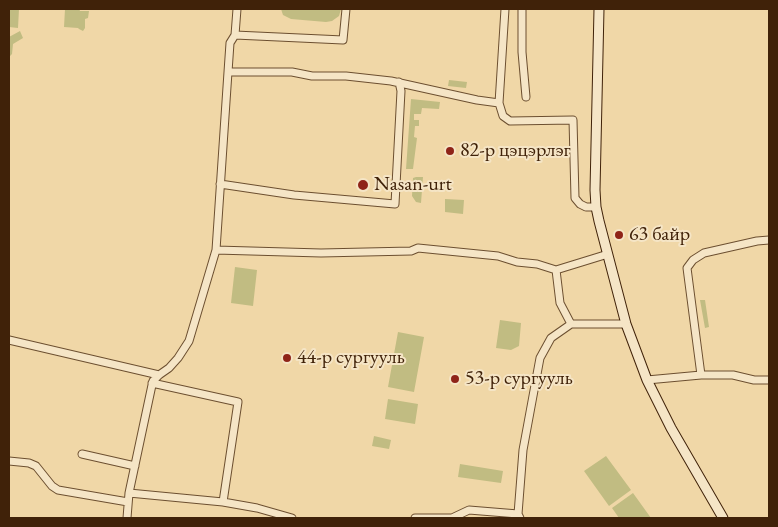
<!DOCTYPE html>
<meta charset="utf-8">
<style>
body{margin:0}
#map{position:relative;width:778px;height:527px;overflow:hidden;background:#f0d7a7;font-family:"EB Garamond",serif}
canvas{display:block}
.frame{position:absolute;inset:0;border:10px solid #402209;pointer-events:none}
</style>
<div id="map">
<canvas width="778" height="527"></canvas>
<div class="frame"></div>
</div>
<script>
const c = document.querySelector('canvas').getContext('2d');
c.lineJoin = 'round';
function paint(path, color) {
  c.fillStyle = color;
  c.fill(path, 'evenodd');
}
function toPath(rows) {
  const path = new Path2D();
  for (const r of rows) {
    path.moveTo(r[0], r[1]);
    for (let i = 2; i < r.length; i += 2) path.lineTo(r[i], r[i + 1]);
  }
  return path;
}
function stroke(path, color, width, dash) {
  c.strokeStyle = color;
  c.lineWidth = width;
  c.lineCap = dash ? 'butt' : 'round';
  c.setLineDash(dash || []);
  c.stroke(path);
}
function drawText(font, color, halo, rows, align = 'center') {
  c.font = font + ' "EB Garamond",serif';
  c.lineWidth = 4;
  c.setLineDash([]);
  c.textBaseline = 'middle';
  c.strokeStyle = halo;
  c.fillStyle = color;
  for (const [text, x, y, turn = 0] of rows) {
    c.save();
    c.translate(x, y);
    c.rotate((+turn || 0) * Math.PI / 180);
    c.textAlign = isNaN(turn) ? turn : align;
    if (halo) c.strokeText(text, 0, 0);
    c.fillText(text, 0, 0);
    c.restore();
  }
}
paint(toPath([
 [9,9,19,9,18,28,9,27],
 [65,9,79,9,80,11,89,11,88,18,85,19,85,28,83,31,79,29,78,28,64,27],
 [281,9,341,9,339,16,332,21,326,22,291,19,283,15],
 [20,31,23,38,13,44,12,54,9,57,9,37],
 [449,80,467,82,466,88,448,86],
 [411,99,440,102,439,109,422,108,421,114,414,114,414,120,419,120,419,126,415,126,414,137,417,138,413,169,406,169],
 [416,177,423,177,421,203,416,202,412,196,413,178],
 [445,199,464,200,463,214,445,212],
 [235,267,257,270,253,306,231,303],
 [705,300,709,327,705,328,700,300],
 [500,320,521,323,519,346,511,350,496,348],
 [398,332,424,337,414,392,388,387],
 [388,399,418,404,415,424,385,419],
 [374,436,391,440,389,449,372,446],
 [606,456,631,490,609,506,584,471],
 [460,464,503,471,501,483,458,477],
 [633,493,651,518,619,518,612,508]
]), '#c1bc82');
const minor = toPath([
 [522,9,522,52,526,97],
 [235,35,343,40,346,9],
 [228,72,292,72,312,76,346,76,391,81,477,100,499,103,505,9],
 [499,103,503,116,510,121,573,120,575,198,580,204,586,207,596,207],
 [220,184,294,195,395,204,401,91,399,82],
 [216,250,321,253,411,251,418,248,498,256,517,262,537,264,556,270,560,303,571,324],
 [556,270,608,254],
 [9,340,159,375],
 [701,375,687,268,693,260,704,253,757,241,769,240],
 [647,380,701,375,733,375,754,380,769,380],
 [152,383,238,402,223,502],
 [82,454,135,466],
 [9,461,29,463,36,466,52,486,58,490,128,502],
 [129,493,223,502,257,508,292,518],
 [518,514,523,450,540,358,551,338,571,324,626,324],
 [127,518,129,493,152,385,153,381,159,375,169,368,178,358,189,341,216,250,228,72,230,43,235,35,237,9],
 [415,518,452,518,469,510,518,514,520,518]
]);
const secondary = toPath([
 [599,9,595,190,596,207,599,221,626,324,647,380,671,428,723,518]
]);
stroke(minor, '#6c4f30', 9);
stroke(secondary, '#402209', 11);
stroke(minor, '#f5e5c6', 7);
stroke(secondary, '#f5e5c6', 9);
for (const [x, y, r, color] of [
 [450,151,5,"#8f2418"],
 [363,185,6,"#8f2418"],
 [619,235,5,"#8f2418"],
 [287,358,5,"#8f2418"],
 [455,379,5,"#8f2418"]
]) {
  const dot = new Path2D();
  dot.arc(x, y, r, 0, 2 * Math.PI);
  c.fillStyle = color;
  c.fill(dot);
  stroke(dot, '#f5e5c6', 2);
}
drawText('20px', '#402209', '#f5e5c6', [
 ["82-р цэцэрлэг",460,151],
 ["Nasan-urt",374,185],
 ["63 байр",629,235],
 ["44-р сургууль",297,358],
 ["53-р сургууль",465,379]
], 'left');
</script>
